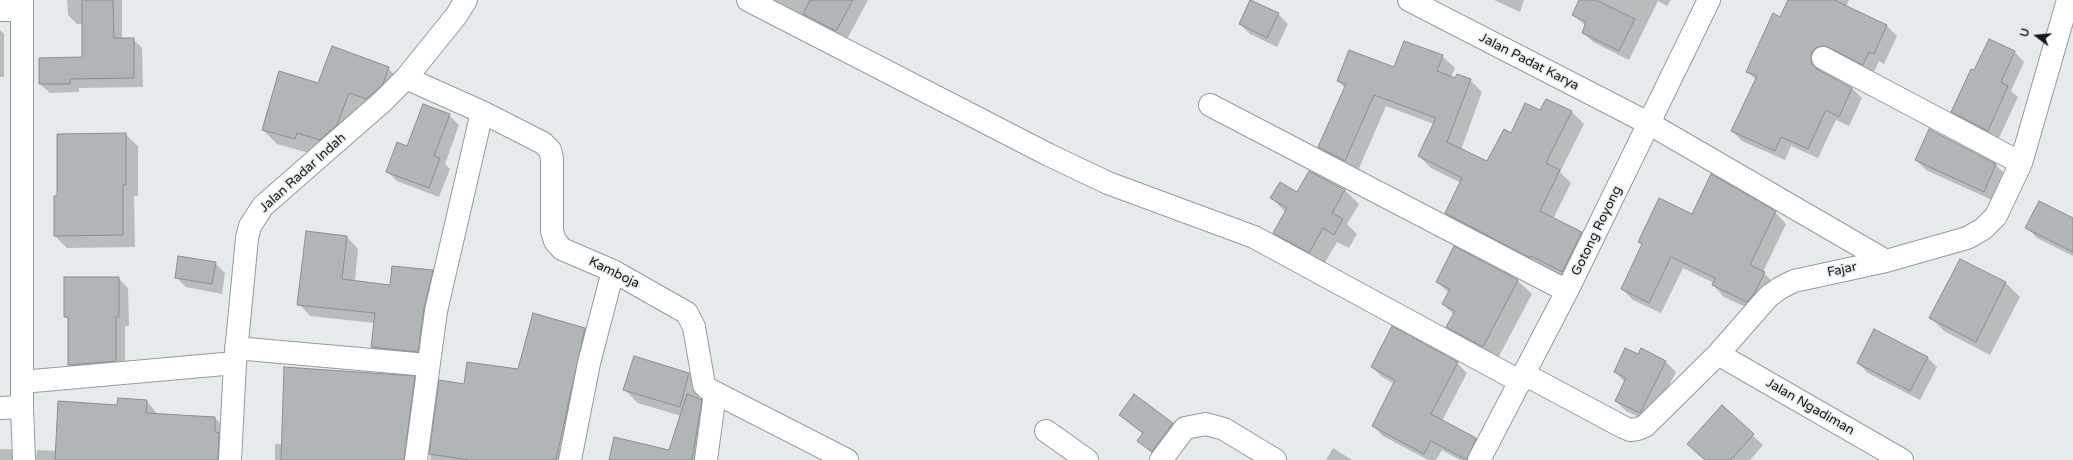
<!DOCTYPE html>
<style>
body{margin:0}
#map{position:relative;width:2073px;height:460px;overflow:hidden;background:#e5ebed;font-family:"Varela Round",sans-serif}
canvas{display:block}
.north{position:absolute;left:2017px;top:16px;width:40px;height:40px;-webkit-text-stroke:3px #e5ebed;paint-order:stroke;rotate:286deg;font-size:11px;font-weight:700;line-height:16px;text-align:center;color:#171919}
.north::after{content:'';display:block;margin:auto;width:14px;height:18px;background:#171919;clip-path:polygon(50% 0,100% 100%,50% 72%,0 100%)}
</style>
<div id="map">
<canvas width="2073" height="460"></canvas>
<div class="north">U</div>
</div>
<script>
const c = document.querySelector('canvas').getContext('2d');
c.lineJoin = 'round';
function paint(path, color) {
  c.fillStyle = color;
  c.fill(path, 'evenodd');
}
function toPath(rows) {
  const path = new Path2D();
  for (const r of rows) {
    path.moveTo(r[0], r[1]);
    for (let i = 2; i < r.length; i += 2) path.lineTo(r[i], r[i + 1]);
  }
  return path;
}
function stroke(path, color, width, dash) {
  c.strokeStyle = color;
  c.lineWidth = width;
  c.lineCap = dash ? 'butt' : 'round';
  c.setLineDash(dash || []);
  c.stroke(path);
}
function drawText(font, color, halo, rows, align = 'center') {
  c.font = font + ' "Varela Round",sans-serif';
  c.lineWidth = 3;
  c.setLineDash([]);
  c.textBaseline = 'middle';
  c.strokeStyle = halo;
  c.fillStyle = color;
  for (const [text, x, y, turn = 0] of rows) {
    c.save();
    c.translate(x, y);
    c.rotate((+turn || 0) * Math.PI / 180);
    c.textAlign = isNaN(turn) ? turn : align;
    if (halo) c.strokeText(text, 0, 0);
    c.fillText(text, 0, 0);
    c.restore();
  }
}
paint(toPath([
 [67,0,122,0,122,39,133,39,142,48,143,87,79,88,79,92,50,93,40,84,83,58,83,24,77,24,68,15],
 [770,0,868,0,846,41,814,24,807,17],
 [1494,0,1524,0,1520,12],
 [1580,0,1671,0,1667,6,1658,1,1629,60,1593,42,1583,32,1586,26,1573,15],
 [1789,0,1849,0,1846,7,1887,26,1897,36,1884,64,1879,61,1873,74,1822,62,1821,72,1852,88,1862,98,1849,126,1836,120,1818,158,1791,146,1785,160,1742,141,1732,131,1756,80,1747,71,1781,18],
 [1251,1,1278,14,1288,24,1277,47,1250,34,1240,24],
 [0,30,4,34,4,77,0,77],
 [2015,52,2024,62,2011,91,2018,97,1998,140,1962,121,1952,111,1975,72],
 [1442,56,1455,68,1451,77,1470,80,1482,92,1461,150,1488,163,1511,134,1541,112,1547,100,1572,112,1584,124,1560,172,1571,183,1553,219,1581,233,1593,245,1575,283,1458,225,1446,213,1461,183,1431,168,1419,156,1434,124,1386,106,1357,173,1332,159,1320,147,1345,88,1338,81],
 [388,68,402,82,334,153,311,147,309,153,277,144,263,130,319,84],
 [449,115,459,125,445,164,450,169,439,197,397,181,387,171,408,147],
 [125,134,138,146,138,196,134,196,135,247,67,248,55,236,58,197],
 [1916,160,1996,165,2006,175,1994,201,1926,170],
 [1310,172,1345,190,1359,204,1347,224,1357,234,1349,248,1337,242,1323,266,1288,247,1274,233,1286,213,1272,198,1297,193],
 [1775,212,1786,224,1763,272,1775,284,1758,313,1724,297,1713,285,1714,283,1683,268,1661,313,1633,300,1622,289,1643,245,1639,242,1693,216],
 [2073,219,2073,256,2037,238,2027,228],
 [347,237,358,249,355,281,391,286,432,271,444,283,429,363,384,359,372,347,375,323,310,316,299,304],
 [1454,248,1518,281,1532,294,1497,360,1461,341,1448,327,1454,315,1443,304,1449,293,1437,282],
 [1960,260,2006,283,2020,297,1990,355,1944,331,1931,318],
 [215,263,225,273,222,294,186,287,176,277],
 [118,278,128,288,129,326,125,326,125,371,79,375,69,365,69,320,65,317],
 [585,329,595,340,568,460,430,460,440,381,464,385,518,370],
 [1641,349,1666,362,1676,372,1650,422,1626,411,1616,401,1625,382,1615,372,1638,356],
 [1927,357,1937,367,1920,400,1868,373,1858,363],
 [1457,363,1467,373,1442,421,1476,439,1486,449,1481,460,1460,460,1442,450,1436,460,1428,460,1383,436,1373,426,1395,384,1382,377,1372,367],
 [689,373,703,387,699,400,713,412,706,460,610,460,670,451,681,416,638,403,625,390],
 [414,377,427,390,417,460,275,460,275,444,282,444],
 [1134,396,1173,424,1183,433,1160,460,1138,441,1143,434,1120,415],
 [147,401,158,415,215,418,227,430,230,460,36,460,37,450,56,451,118,406],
 [1722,407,1763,445,1750,460,1705,460],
 [1333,448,1352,460,1326,460],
 [0,449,11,449,22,460,0,460]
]), '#0003');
const building = toPath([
 [82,0,113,0,114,38,134,38,134,78,70,79,70,84,39,84,39,58,82,57,82,0],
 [810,0,853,0,836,31,803,14,810,0],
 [1250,0,1279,13,1267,38,1239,24,1250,0],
 [1579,0,1596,0,1635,19,1619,51,1582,33,1586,22,1572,15,1579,0],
 [1788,0,1834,0,1887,25,1874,54,1869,52,1863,65,1828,47,1822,46,1817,47,1812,52,1811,59,1812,64,1817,69,1852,88,1839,117,1826,110,1808,149,1781,137,1775,151,1731,131,1757,76,1746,72,1773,13,1780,17,1788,0],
 [1989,39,2015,51,2001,82,2008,86,1988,131,1951,112,1971,69,1974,70,1989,39],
 [1404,41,1443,55,1437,71,1455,78,1457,74,1471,79,1447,142,1487,161,1504,129,1511,133,1525,103,1540,110,1546,99,1572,111,1546,163,1560,170,1540,211,1582,232,1562,272,1531,256,1530,258,1445,213,1462,178,1418,156,1436,118,1374,95,1345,161,1318,147,1346,84,1337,81,1349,50,1394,67,1404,41],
 [332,46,389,67,383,84,366,99,349,93,337,125,320,140,297,133,295,139,262,130,279,71,318,83,332,46],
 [423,104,450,114,434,156,440,158,429,188,386,172,397,142,407,146,423,104],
 [1929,129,1996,164,1984,192,1915,160,1929,129],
 [126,133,126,185,123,185,123,235,54,236,54,196,57,196,57,134,126,133],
 [1309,171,1345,190,1332,213,1343,219,1334,235,1323,228,1309,253,1273,233,1287,208,1270,198,1280,182,1297,192,1309,171],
 [1711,174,1776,211,1750,265,1765,272,1754,294,1747,302,1712,285,1715,278,1671,257,1649,303,1621,289,1642,244,1638,242,1659,198,1692,214,1711,174],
 [2039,201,2073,218,2073,252,2025,228,2039,201],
 [306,231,347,236,342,279,390,285,392,266,433,270,424,309,418,352,371,347,375,313,297,305,306,231],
 [1454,246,1518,280,1483,347,1446,327,1455,311,1442,304,1450,289,1436,282,1454,246],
 [178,256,216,262,212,284,175,278,178,256],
 [1960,259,2006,282,1976,342,1929,318,1960,259],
 [64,277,119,277,119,317,116,317,116,361,68,365,68,317,64,317,64,277],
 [533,313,585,328,556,460,469,460,429,454,439,380,464,384,467,362,518,369,533,313],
 [1392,326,1458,362,1431,414,1476,438,1467,460,1431,441,1424,454,1372,426,1395,380,1371,367,1392,326],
 [1874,329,1928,357,1910,391,1857,363,1874,329],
 [1625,348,1638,354,1641,348,1666,361,1640,413,1615,401,1626,378,1614,372,1625,348],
 [634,356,689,373,680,407,623,390,634,356],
 [284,367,415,376,404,460,281,460,284,367],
 [687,394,702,400,692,460,609,460,614,437,669,450,687,394],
 [1134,394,1173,423,1152,452,1137,441,1143,433,1119,415,1134,394],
 [118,398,147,400,146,413,215,417,215,432,219,433,218,460,55,460,58,401,117,405,118,398],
 [1722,405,1754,434,1731,460,1705,460,1687,444,1722,405]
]);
paint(building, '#b0b6b7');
stroke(building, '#888e90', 1);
const street = toPath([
 [22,0,22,407,24,460],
 [748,0,1049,155,1108,183,1254,237,1521,382],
 [1409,0,1650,124,1886,261],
 [0,10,22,10],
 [1823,58,2021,163],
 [406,78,482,112,543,143,550,150,552,159,552,231,555,241,562,249,613,271,687,313,694,327,704,385,708,389,847,460],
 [1210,105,1567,291],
 [236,348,427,365],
 [1718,354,1902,460],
 [1524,374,1623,427,1630,430,1638,429,1645,426,1718,354,1768,297,1780,288,1794,281,1886,261,1967,238,1983,229,1996,216,2021,163,2068,0],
 [22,382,235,363],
 [0,408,22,407],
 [1046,431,1087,460],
 [230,460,235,363,247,238,250,226,263,206,382,102,406,78,456,16,466,0],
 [416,460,436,311,482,112],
 [570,460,589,363,613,271],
 [706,460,715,393],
 [1161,460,1185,428,1206,424,1224,429,1275,460],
 [1479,460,1567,291,1709,0]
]);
stroke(street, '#959b9d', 24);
stroke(street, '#fff', 22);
drawText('13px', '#171919', '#e5ebed', [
 ["Jalan Padat Karya",1529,62,27],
 ["Jalan Radar Indah",303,173,-42],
 ["Gotong Royong",1597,231,-64],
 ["Fajar",1842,270,-12],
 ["Kamboja",614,273,26],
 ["Jalan Ngadiman",1810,407,30]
]);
</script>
